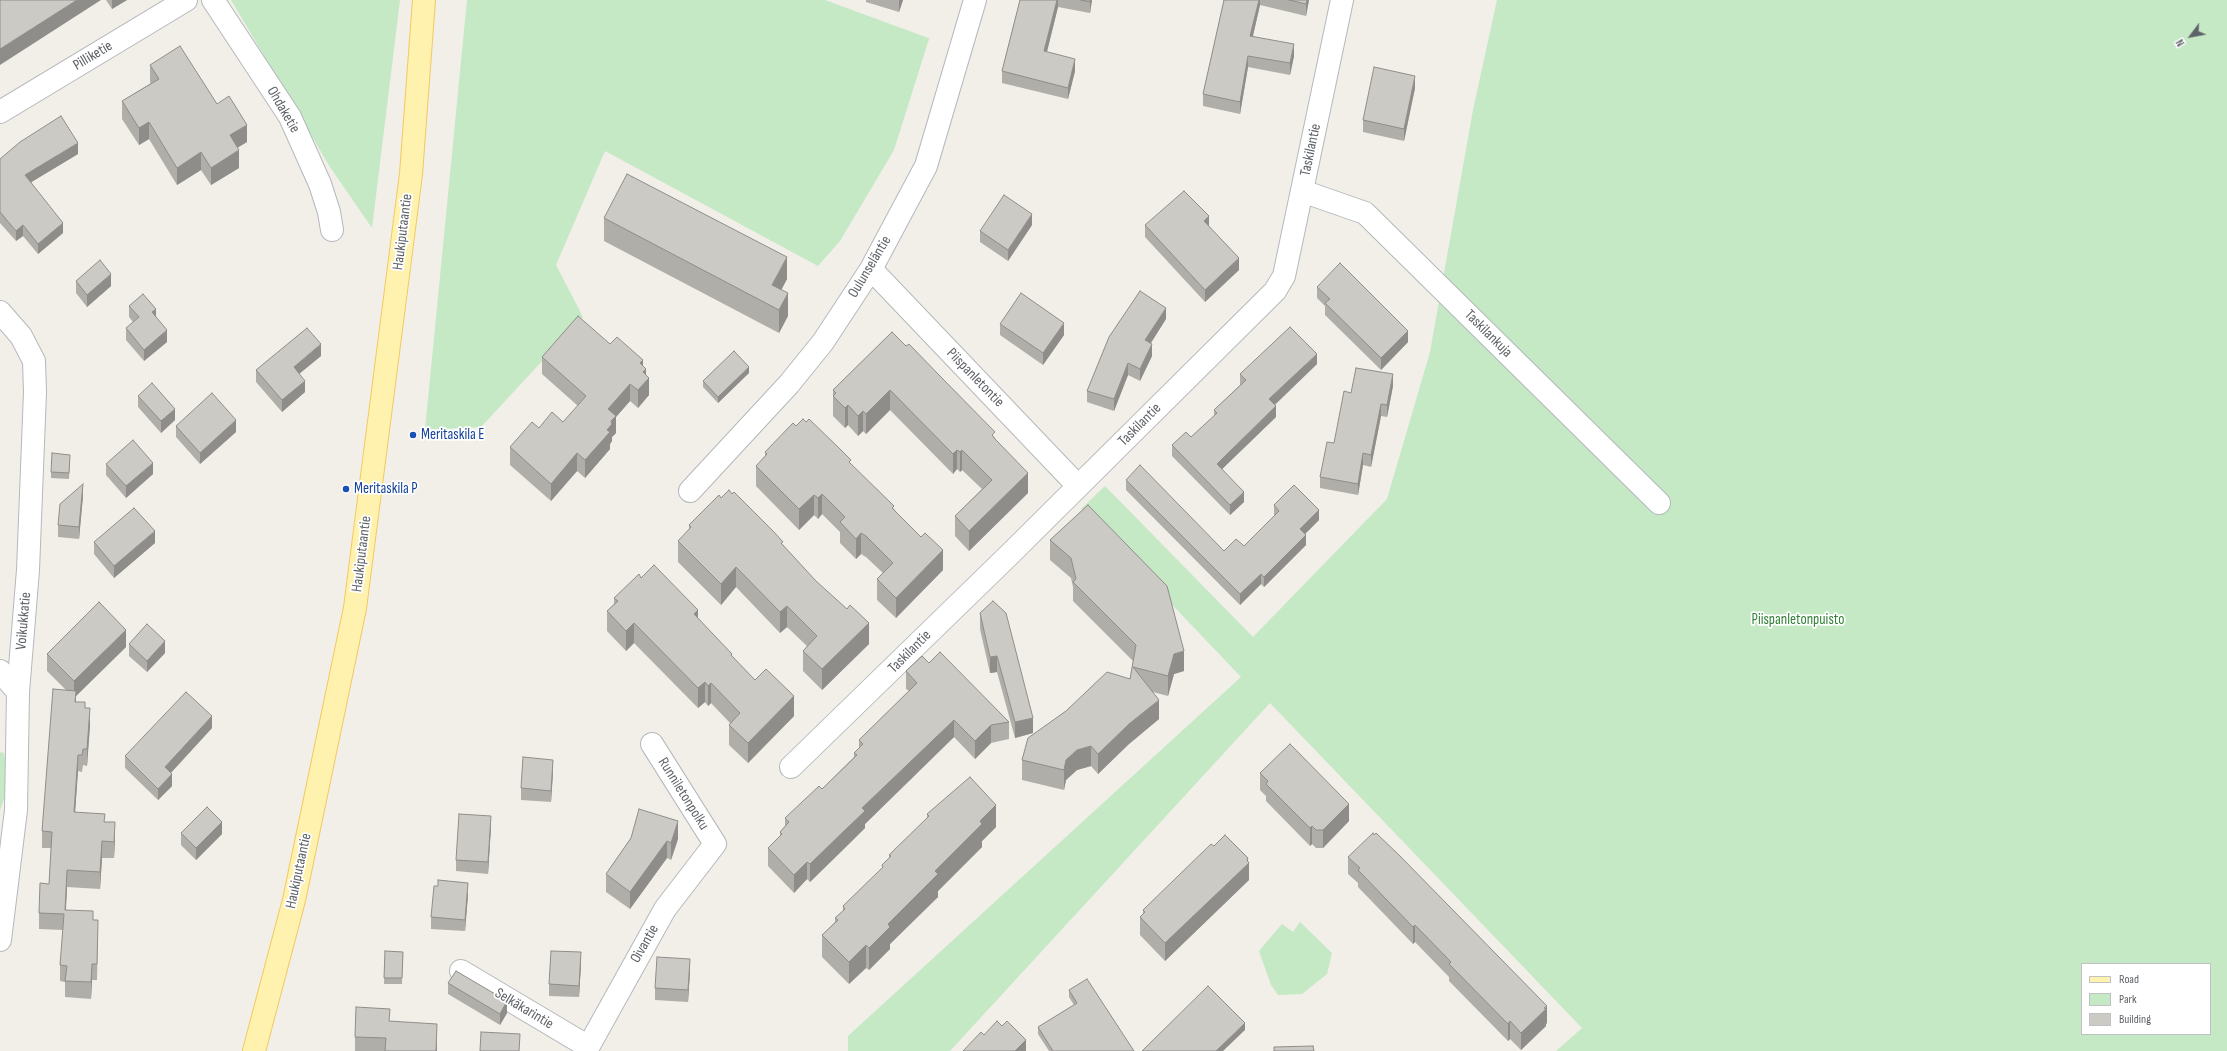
<!DOCTYPE html>
<meta charset="utf-8">
<style>
body{margin:0}
#map{position:relative;width:2227px;height:1051px;overflow:hidden;background:#f1efe8;font-family:"Sofia Sans Condensed",sans-serif}
canvas{display:block}
.legend{position:absolute;left:2081px;top:963px;width:130px;height:72px;box-sizing:border-box;background:#fff;border:1px solid #bfc1c3;margin:0;padding:5px 7px;list-style:none;font-size:12px;color:#5f6368}
.legend li{display:flex;align-items:center;gap:8px;height:20px}
.legend b{width:20px;border:1px solid #bfc1c3}
.north{position:absolute;left:2171px;top:16px;width:40px;height:40px;-webkit-text-stroke:3px #fff;paint-order:stroke;rotate:238deg;font-size:11px;font-weight:700;line-height:16px;text-align:center;color:#5f6368}
.north::after{content:'';display:block;margin:auto;width:14px;height:18px;background:#5f6368;clip-path:polygon(50% 0,100% 100%,50% 72%,0 100%)}
</style>
<div id="map">
<canvas width="2227" height="1051"></canvas>
<ul class="legend">
<li><b style="height:5px;background:#fff2af"></b>Road</li>
<li><b style="height:11px;background:#c5e8c5"></b>Park</li>
<li><b style="height:11px;background:#cccac5"></b>Building</li>
</ul>
<div class="north">N</div>
</div>
<script>
const c = document.querySelector('canvas').getContext('2d');
c.lineJoin = 'round';
function paint(path, color) {
  c.fillStyle = color;
  c.fill(path, 'evenodd');
}
function toPath(rows) {
  const path = new Path2D();
  for (const r of rows) {
    path.moveTo(r[0], r[1]);
    for (let i = 2; i < r.length; i += 2) path.lineTo(r[i], r[i + 1]);
  }
  return path;
}
function stroke(path, color, width, dash) {
  c.strokeStyle = color;
  c.lineWidth = width;
  c.lineCap = dash ? 'butt' : 'round';
  c.setLineDash(dash || []);
  c.stroke(path);
}
function drawText(font, color, halo, rows, align = 'center') {
  c.font = font + ' "Sofia Sans Condensed",sans-serif';
  c.lineWidth = 3.5;
  c.setLineDash([]);
  c.textBaseline = 'middle';
  c.strokeStyle = halo;
  c.fillStyle = color;
  for (const [text, x, y, turn = 0] of rows) {
    c.save();
    c.translate(x, y);
    c.rotate((+turn || 0) * Math.PI / 180);
    c.textAlign = isNaN(turn) ? turn : align;
    if (halo) c.strokeText(text, 0, 0);
    c.fillText(text, 0, 0);
    c.restore();
  }
}
paint(toPath([
 [231,0,400,0,372,228,330,167],
 [467,0,825,0,931,39,929,39,894,150,840,241,818,266,605,151,556,265,583,317,481,427,425,430],
 [1497,0,2227,0,2227,1051,1556,1051,1582,1028,1270,703,950,1051,848,1051,848,1036,1241,677,1081,509,1105,486,1253,637,1387,499,1430,352,1473,110],
 [2082,964,2210,964,2210,1034,2082,1034],
 [0,752,4,753,9,786,0,810],
 [1300,922,1332,953,1327,974,1302,994,1278,995,1271,985,1259,951,1282,924,1293,932]
]), '#c5e8c5');
const minor = toPath([
 [213,0,290,117,320,184,329,212,332,230],
 [0,112,186,0],
 [1302,191,1365,213,1659,503],
 [871,269,1078,486],
 [0,312,21,336,34,361,35,392,28,570,18,692,16,810,0,940],
 [690,491,789,384,823,342,871,269,926,166,975,0],
 [0,671,18,692],
 [791,767,1008,556,1275,291,1284,276,1342,0],
 [461,971,587,1046],
 [586,1051,665,909,715,844,652,744]
]);
const major = toPath([
 [254,1051,294,900,355,608,411,174,424,0]
]);
stroke(minor, '#b5b8bc', 24);
stroke(major, '#f2c960', 24);
stroke(minor, '#fff', 22);
stroke(major, '#fff2af', 22);
paint(toPath([
 [106,0,127,0,112,9],
 [866,0,903,0,899,12,866,2],
 [1020,0,1092,0,1090,13,1058,7,1047,52,1075,71,1068,99,1002,83,1002,71],
 [1224,0,1309,0,1306,16,1260,5,1253,36,1294,56,1290,75,1248,67,1240,114,1203,106,1203,94],
 [150,65,217,104,247,142,237,148,239,168,211,185,201,170,177,185,149,139,139,145,122,119,122,101,151,83,150,82],
 [1415,88,1404,141,1363,132,1363,120],
 [78,154,31,182,63,233,38,254,23,236,16,241,0,223,0,159],
 [604,218,787,279,781,290,788,316,779,333,604,241],
 [1032,225,1008,261,980,242,980,231],
 [1145,225,1209,226,1239,270,1205,302,1145,237],
 [76,281,111,286,87,307,76,293],
 [1317,287,1408,342,1381,370,1325,315,1325,306,1317,298],
 [129,306,156,317,167,342,144,361,126,340,126,328,133,322,129,317],
 [1166,319,1151,343,1152,356,1140,381,1128,375,1114,411,1087,402,1087,391],
 [1000,324,1064,335,1043,365,1000,335],
 [892,332,995,438,1028,493,969,551,955,536,955,516,982,489,962,470,960,472,957,469,953,474,890,410,866,434,863,431,858,436,848,425,845,428,833,416,833,390],
 [610,344,643,366,646,375,649,395,638,408,630,401,616,417,616,433,612,437,612,441,610,444,610,449,585,478,577,471,551,501,510,465,510,447,539,428,563,422,578,406,542,374,542,357],
 [321,356,299,374,305,392,282,412,256,382,256,370],
 [1317,364,1275,405,1276,417,1222,469,1244,502,1230,515,1172,456,1172,445,1191,437,1214,416,1214,410,1240,385,1240,374],
 [749,373,718,403,703,387,703,381],
 [1393,386,1387,417,1381,416,1371,467,1363,465,1358,495,1320,488,1320,477,1334,443,1351,393],
 [138,396,175,420,161,433,138,407],
 [176,426,236,432,200,464,176,437],
 [796,426,851,464,894,509,943,570,896,618,877,600,877,579,883,573,866,557,861,554,856,559,840,543,840,532,822,514,818,519,814,515,799,530,756,486,756,466,765,457,765,452],
 [70,460,69,479,51,478,51,472],
 [106,464,153,474,126,498,106,475],
 [1126,480,1224,551,1244,546,1274,516,1274,505,1319,520,1305,534,1306,545,1264,587,1261,584,1240,605,1126,490],
 [83,496,79,539,58,537,58,525],
 [721,498,783,545,869,644,822,690,803,671,803,651,807,646,787,627,780,633,736,587,721,605,678,562,678,541,689,530,689,525],
 [1088,505,1184,671,1174,674,1168,696,1153,692,1159,719,1129,744,1098,774,1091,766,1077,770,1066,780,1064,790,1022,780,1022,760,1130,679,1133,661,1073,601,1073,587,1071,578,1050,560,1050,540],
 [94,542,155,543,114,578,94,554],
 [641,578,698,618,732,657,755,680,794,716,748,763,729,745,729,725,730,723,711,703,708,706,705,702,698,708,634,643,626,651,607,631,607,611,614,604,614,598],
 [980,613,1033,733,1015,738,997,672,990,673,980,629],
 [129,644,165,653,147,672,129,656],
 [126,647,76,696,76,702,85,708,90,725,87,766,83,765,82,772,78,771,75,812,105,822,115,839,114,858,102,858,100,889,67,887,66,910,93,920,98,936,97,980,92,980,91,999,65,997,65,982,60,981,60,965,63,930,39,929,39,913,49,884,51,848,42,848,42,831,66,690,47,671,47,654],
 [929,663,1009,722,1009,739,991,743,975,759,954,737,865,824,865,828,843,850,810,882,807,879,794,893,768,866,768,848,780,837,780,832,785,826,785,818,822,789,854,757,854,753,859,748,859,740,909,691,906,689,906,671],
 [212,728,171,773,172,786,158,800,125,768,125,756],
 [553,772,551,802,521,800,521,788],
 [1260,773,1349,821,1323,848,1316,848,1312,844,1310,846,1266,801,1266,796,1260,790],
 [927,814,996,827,982,841,982,847,938,891,938,897,890,944,890,949,869,970,866,968,849,984,822,957,822,935,835,922,835,918,843,911,843,906,882,869,882,865,889,858,889,855,927,819],
 [491,827,488,874,456,871,456,860],
 [181,833,222,834,196,860,181,845],
 [631,838,678,839,671,860,667,858,630,909,606,892,606,874],
 [1214,846,1248,862,1249,880,1165,961,1140,935,1140,917,1143,914,1143,910],
 [1348,857,1547,1023,1546,1024,1546,1026,1521,1050,1510,1039,1508,1041,1449,981,1449,977,1415,942,1413,944,1358,887,1358,883,1348,874],
 [438,886,468,895,465,931,431,929,431,917],
 [385,951,403,952,402,984,384,984],
 [581,964,579,997,549,996,549,984],
 [690,971,688,1002,655,1000,655,988],
 [448,983,507,1013,500,1025,448,994],
 [1069,990,1134,1051,1049,1051,1038,1034,1038,1027,1074,1005,1069,997],
 [390,1021,437,1041,437,1051,355,1051,355,1037]
]), '#afaea9');
paint(toPath([
 [77,0,101,0,0,65,0,49],
 [112,0,127,0,112,9],
 [899,0,903,0,899,12],
 [1057,0,1058,0,1058,7,1044,63,1044,51],
 [1090,0,1092,0,1090,13],
 [1259,0,1260,0,1260,5,1250,48,1250,36],
 [1307,0,1309,0,1306,16,1306,4],
 [1294,44,1294,56,1290,75,1290,63],
 [1248,56,1248,67,1240,114,1240,102],
 [1075,59,1075,71,1068,99,1068,88],
 [1415,76,1415,88,1404,141,1404,129],
 [149,122,149,139,139,145,139,128],
 [247,125,247,142,230,152,230,135],
 [78,143,78,154,25,186,25,175],
 [239,150,239,168,211,185,211,168],
 [201,152,201,170,177,185,177,168],
 [1032,214,1032,225,1008,261,1008,250],
 [1209,216,1209,227,1204,221],
 [63,223,63,233,38,254,38,244],
 [23,225,23,236,16,241,16,231],
 [787,257,787,279,772,308,772,285],
 [1239,258,1239,270,1205,302,1205,290],
 [111,274,111,286,87,307,87,295],
 [788,293,788,316,779,333,779,310],
 [1166,308,1166,319,1145,352,1145,340],
 [156,309,156,321,152,312],
 [1064,323,1064,335,1043,365,1043,353],
 [167,330,167,342,144,361,144,350],
 [1408,331,1408,342,1381,370,1381,358],
 [321,344,321,356,294,378,294,367],
 [1152,344,1152,356,1140,381,1140,369],
 [1317,354,1317,364,1269,410,1269,399],
 [643,360,643,377,640,363],
 [1128,363,1128,375,1114,411,1114,399],
 [749,367,749,373,718,403,718,397],
 [646,369,646,381,649,378,649,395,638,408,638,390,643,372],
 [1393,374,1393,386,1387,417,1387,405],
 [305,381,305,392,282,412,282,400],
 [630,384,630,401,616,417,616,433,612,437,612,441,610,444,610,449,585,478,585,460,608,409],
 [890,390,890,410,866,434,866,414],
 [1381,404,1381,416,1371,467,1371,455],
 [848,405,848,425,845,428,845,408],
 [1276,406,1276,417,1217,474,1217,464],
 [175,409,175,420,161,433,161,421],
 [863,411,863,431,858,436,858,416],
 [236,420,236,432,200,464,200,453],
 [957,450,957,469,953,474,953,454],
 [962,450,962,470,960,472,960,452],
 [577,453,577,471,551,501,551,484],
 [1363,453,1363,465,1358,495,1358,484],
 [153,463,153,474,126,498,126,486],
 [1028,473,1028,493,969,551,969,531],
 [83,484,83,496,79,539,79,527],
 [1244,492,1244,502,1230,515,1230,505],
 [822,494,822,514,818,519,818,498],
 [814,495,814,515,799,530,799,509],
 [1319,510,1319,520,1300,539,1300,529],
 [155,531,155,543,114,578,114,566],
 [861,533,861,554,856,559,856,539],
 [1306,535,1306,545,1264,587,1264,577],
 [943,550,943,570,896,618,896,598],
 [736,567,736,587,721,605,721,584],
 [1261,574,1261,584,1240,605,1240,594],
 [787,606,787,627,780,633,780,612],
 [698,610,698,630,694,614],
 [634,623,634,643,626,651,626,631],
 [869,623,869,644,822,690,822,669],
 [126,630,126,647,76,696,76,707,74,698,74,681],
 [165,641,165,653,147,672,147,661],
 [1184,651,1184,671,1174,674,1168,696,1168,676,1174,654],
 [997,656,997,672,990,673,990,657],
 [705,682,705,702,698,708,698,688],
 [711,683,711,703,708,706,708,686],
 [794,696,794,716,748,763,748,743],
 [1159,700,1159,719,1129,744,1098,774,1098,754,1129,724],
 [90,708,90,725,87,766,87,749],
 [212,716,212,728,165,779,165,767],
 [1033,718,1033,733,1015,738,1015,722],
 [954,720,954,737,865,824,865,828,810,882,810,864,862,808],
 [991,725,991,743,975,759,975,741],
 [1091,746,1091,766,1077,770,1066,780,1064,790,1064,770,1066,760,1077,750],
 [78,755,78,771,74,828,74,812],
 [553,760,553,772,551,802,551,791],
 [172,774,172,786,158,800,158,789],
 [1349,804,1349,821,1323,848,1323,830],
 [996,805,996,827,982,841,982,847,938,891,938,897,890,944,890,949,869,970,869,948,888,924,935,871,980,821],
 [491,816,491,827,488,874,488,862],
 [678,821,678,839,671,860,671,843],
 [115,822,115,839,114,858,114,842],
 [222,822,222,834,196,860,196,848],
 [1312,826,1312,844,1310,846,1310,828],
 [102,841,102,858,100,889,100,872],
 [667,841,667,858,630,909,630,892],
 [1248,858,1248,864,1249,863,1249,880,1165,961,1165,943],
 [807,862,807,879,794,893,794,875],
 [67,870,67,887,65,926,65,910],
 [468,883,468,895,465,931,465,920],
 [1415,925,1415,942,1413,944,1413,927],
 [866,945,866,968,849,984,849,962],
 [581,952,581,964,579,997,579,986],
 [690,959,690,971,688,1002,688,990],
 [92,964,92,980,91,999,91,982],
 [507,1001,507,1013,500,1025,500,1014],
 [1547,1006,1547,1023,1546,1024,1546,1026,1521,1050,1521,1033],
 [1510,1021,1510,1039,1508,1041,1508,1024],
 [1245,1023,1245,1030,1223,1051,1216,1051],
 [437,1024,437,1051,436,1051],
 [1026,1040,1026,1051,1015,1051]
]), '#8f8d8a');
const building = toPath([
 [0,0,77,0,0,49,0,0],
 [1020,0,1057,0,1044,51,1075,59,1068,88,1002,71,1020,0],
 [1081,0,1090,0,1090,2,1081,0],
 [1224,0,1259,0,1250,36,1294,44,1290,63,1248,56,1240,102,1203,94,1224,0],
 [1289,0,1307,0,1306,4,1289,0],
 [180,46,217,104,229,96,247,125,230,135,239,150,211,168,201,152,177,168,149,122,139,128,122,101,159,79,150,65,180,46],
 [1374,67,1415,76,1404,129,1363,120,1374,67],
 [61,116,78,143,25,175,63,223,38,244,23,225,16,231,0,212,0,159,20,142,61,116],
 [627,174,787,257,772,285,788,293,779,310,604,218,627,174],
 [1184,191,1209,216,1204,221,1239,258,1205,290,1145,225,1184,191],
 [1004,195,1032,214,1008,250,980,231,1004,195],
 [100,260,111,274,87,295,76,281,100,260],
 [1340,263,1408,331,1381,358,1325,303,1330,299,1317,287,1340,263],
 [1140,291,1166,308,1145,340,1152,344,1140,369,1128,363,1114,399,1087,391,1109,337,1140,291],
 [1021,293,1064,323,1043,353,1000,324,1021,293],
 [143,294,156,309,152,312,167,330,144,350,126,328,139,317,129,306,143,294],
 [578,316,610,344,617,337,643,360,640,363,646,369,643,372,649,378,638,390,630,384,608,409,616,416,611,421,612,424,607,430,610,432,585,460,577,453,551,484,510,447,532,422,539,428,552,412,563,422,586,396,542,357,578,316],
 [1290,327,1317,354,1269,399,1276,406,1217,464,1244,492,1230,505,1172,445,1186,432,1191,437,1217,413,1214,410,1246,380,1240,374,1290,327],
 [307,328,321,344,294,367,305,381,282,400,256,370,307,328],
 [892,332,906,346,909,344,939,375,995,432,992,435,995,439,1028,473,969,531,955,516,992,480,962,450,960,452,957,450,953,454,890,390,866,414,863,411,858,416,848,405,845,408,833,396,836,393,833,390,892,332],
 [734,351,749,367,718,397,703,381,734,351],
 [1356,368,1393,374,1387,405,1381,404,1371,455,1363,453,1358,484,1320,477,1327,442,1334,443,1344,391,1351,393,1356,368],
 [152,383,175,409,161,421,138,396,152,383],
 [212,393,236,420,200,453,176,426,212,393],
 [803,419,806,422,809,419,839,448,851,460,849,462,894,506,892,508,921,537,925,533,943,550,896,598,877,579,893,563,866,536,861,533,856,539,840,522,845,517,822,494,818,498,814,495,799,509,756,466,767,454,765,452,793,423,796,426,803,419],
 [133,440,153,463,126,486,106,464,133,440],
 [52,453,70,455,69,473,51,472,52,453],
 [1140,465,1224,551,1236,539,1244,546,1279,511,1274,505,1294,485,1319,510,1300,529,1306,535,1264,577,1261,574,1240,594,1126,480,1140,465],
 [83,484,79,527,58,525,60,504,83,484],
 [729,490,732,494,734,492,774,532,783,542,781,543,816,581,847,609,850,605,869,623,822,669,803,651,817,636,787,606,780,612,736,567,721,584,678,541,691,527,689,525,719,495,721,498,729,490],
 [1088,505,1167,586,1184,651,1174,654,1168,676,1133,667,1159,700,1129,724,1098,754,1091,746,1077,750,1066,760,1064,770,1022,760,1028,738,1066,711,1107,672,1130,679,1136,645,1073,582,1076,579,1071,558,1050,540,1088,505],
 [134,508,155,531,114,566,94,542,134,508],
 [654,565,698,610,694,614,732,654,731,655,755,680,766,669,794,696,748,743,729,725,740,713,711,683,708,686,705,682,698,688,634,623,626,631,607,611,618,601,614,598,639,574,641,578,654,565],
 [993,601,1006,613,1033,718,1015,722,997,656,990,657,980,613,993,601],
 [99,602,126,630,74,681,47,654,99,602],
 [147,624,165,641,147,661,129,644,147,624],
 [940,652,1009,722,991,725,975,741,954,720,862,808,865,811,843,832,810,864,807,862,794,875,768,848,782,834,780,832,789,822,785,818,819,786,822,789,857,755,854,753,863,744,859,740,917,683,906,671,922,656,929,663,940,652],
 [53,689,76,691,75,702,85,702,85,708,90,708,87,749,83,749,82,755,78,755,74,812,105,814,104,822,115,822,114,842,102,841,100,872,67,870,65,910,93,911,93,920,98,920,97,964,92,964,91,982,65,981,67,966,60,965,64,914,39,913,40,883,49,884,52,832,42,831,53,689],
 [186,692,212,716,165,767,172,774,158,789,125,756,186,692],
 [1290,744,1349,804,1323,830,1316,830,1312,826,1310,828,1266,784,1268,781,1260,773,1290,744],
 [523,757,553,760,551,791,521,788,523,757],
 [970,777,996,805,980,821,982,824,935,871,938,874,888,924,890,927,869,948,866,945,849,962,822,935,838,920,835,918,845,909,843,906,883,867,882,865,891,856,889,855,929,816,927,814,970,777],
 [207,807,222,822,196,848,181,833,207,807],
 [639,809,678,821,671,843,667,841,630,892,606,874,631,838,639,809],
 [459,814,491,816,488,862,456,860,459,814],
 [1373,833,1374,835,1376,833,1399,855,1547,1006,1544,1008,1546,1009,1521,1033,1510,1021,1508,1024,1449,964,1451,962,1415,925,1413,927,1358,870,1360,868,1348,857,1373,833],
 [1225,835,1248,858,1247,860,1249,863,1165,943,1140,917,1145,912,1143,910,1211,844,1214,846,1225,835],
 [438,880,468,883,465,920,431,917,434,886,438,886,438,880],
 [385,951,403,952,402,978,384,978,385,951],
 [551,951,581,952,579,986,549,984,551,951],
 [657,957,690,959,688,990,655,988,657,957],
 [456,971,507,1001,500,1014,448,983,456,971],
 [1087,979,1134,1051,1053,1051,1038,1027,1077,1003,1069,990,1087,979],
 [1208,986,1245,1023,1216,1051,1142,1051,1208,986],
 [356,1007,390,1009,389,1021,437,1024,436,1051,385,1051,386,1038,355,1037,356,1007],
 [997,1021,1002,1026,1007,1021,1026,1040,1015,1051,963,1051,981,1032,984,1035,997,1021],
 [481,1032,520,1034,519,1051,480,1051,481,1032],
 [1313,1046,1314,1051,1274,1051,1274,1047,1313,1046]
]);
paint(building, '#cccac5');
stroke(building, '#8f8d8a', 1);
for (const [x, y, r, color] of [
 [413,435,4,"#1a4fb4"],
 [346,489,4,"#1a4fb4"]
]) {
  const dot = new Path2D();
  dot.arc(x, y, r, 0, 2 * Math.PI);
  c.fillStyle = color;
  c.fill(dot);
  stroke(dot, '#fff', 1.5);
}
drawText('15px', '#5f6368', '#fff', [
 ["Pilliketie",93,56,-31],
 ["Ohdaketie",283,110,60],
 ["Taskilantie",1311,150,-78],
 ["Haukiputaantie",403,232,-83],
 ["Oulunseläntie",870,267,-59],
 ["Taskilankuja",1488,334,45],
 ["Piispanletontie",975,378,46],
 ["Taskilantie",1140,425,-45],
 ["Haukiputaantie",362,554,-83],
 ["Voikukkatie",24,621,-85],
 ["Taskilantie",910,652,-45],
 ["Runniletonpolku",683,794,58],
 ["Haukiputaantie",299,871,-78],
 ["Oivantie",645,944,-60],
 ["Selkäkarintie",524,1009,31]
]);
drawText('15px', '#164399', '#fff', [
 ["Meritaskila E",421,435],
 ["Meritaskila P",354,489]
], 'left');
drawText('15px', '#348238', '#fff', [
 ["Piispanletonpuisto",1798,620]
]);
</script>
